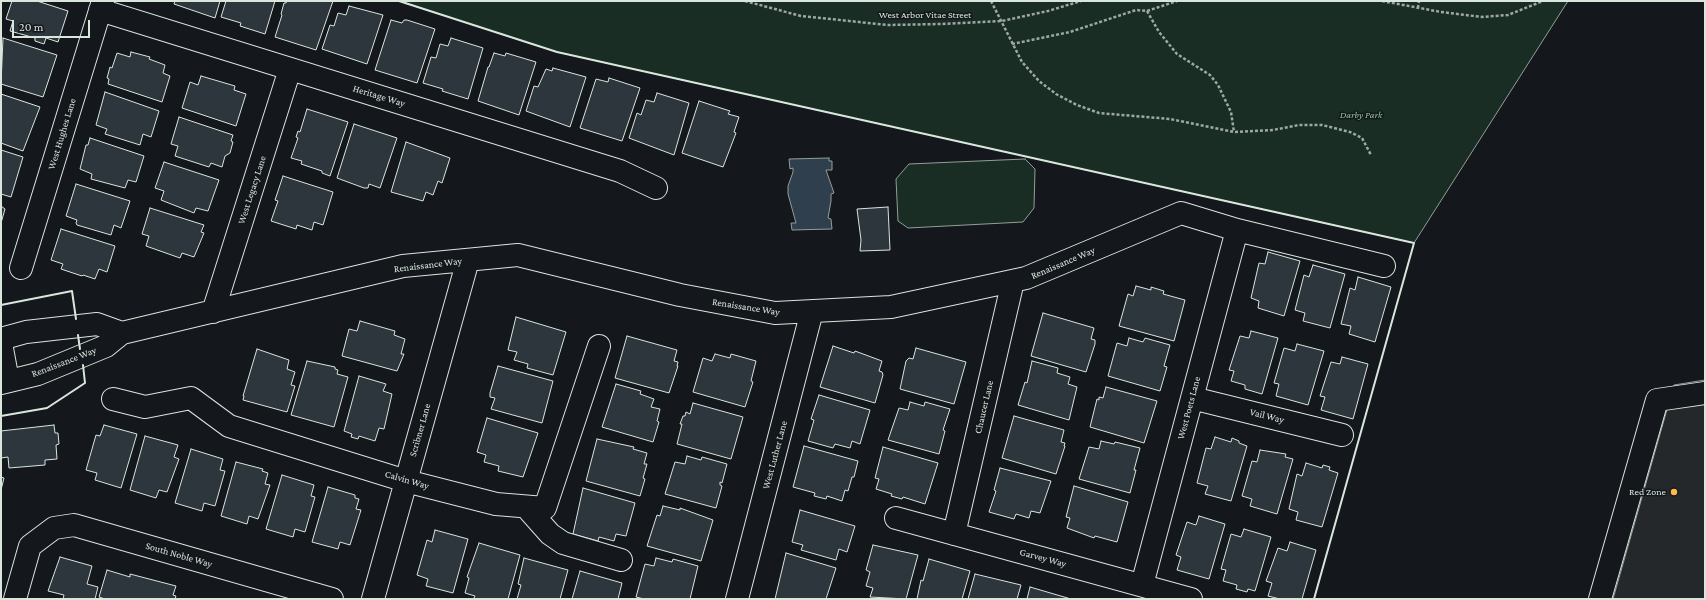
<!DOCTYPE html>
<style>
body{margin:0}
#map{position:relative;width:1706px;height:600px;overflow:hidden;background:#14181c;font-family:"Crimson Pro",serif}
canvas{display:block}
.frame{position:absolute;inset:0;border:2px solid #d8e6dc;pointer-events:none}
.scale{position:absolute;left:12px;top:20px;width:78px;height:18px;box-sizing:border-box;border:2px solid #d8e6dc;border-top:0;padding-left:5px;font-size:12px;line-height:14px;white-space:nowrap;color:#d8e6dc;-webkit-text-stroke:3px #14181c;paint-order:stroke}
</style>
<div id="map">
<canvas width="1706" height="600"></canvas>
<div class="frame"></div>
<div class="scale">20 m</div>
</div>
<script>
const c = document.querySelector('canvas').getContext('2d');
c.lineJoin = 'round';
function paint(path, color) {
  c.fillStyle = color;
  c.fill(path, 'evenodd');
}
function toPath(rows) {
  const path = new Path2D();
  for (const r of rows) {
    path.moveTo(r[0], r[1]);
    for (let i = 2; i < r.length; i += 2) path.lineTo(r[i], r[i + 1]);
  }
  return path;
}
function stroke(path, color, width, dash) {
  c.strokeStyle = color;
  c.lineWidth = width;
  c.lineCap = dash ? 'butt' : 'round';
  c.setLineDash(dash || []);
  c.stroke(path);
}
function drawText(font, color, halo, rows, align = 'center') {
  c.font = font + ' "Crimson Pro",serif';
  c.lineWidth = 3;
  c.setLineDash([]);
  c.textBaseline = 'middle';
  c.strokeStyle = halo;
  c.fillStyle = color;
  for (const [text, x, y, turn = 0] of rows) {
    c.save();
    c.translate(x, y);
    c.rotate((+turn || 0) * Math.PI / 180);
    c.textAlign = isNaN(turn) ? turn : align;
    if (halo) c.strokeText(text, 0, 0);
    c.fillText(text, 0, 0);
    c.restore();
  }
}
const green = toPath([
 [399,1,1568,1,1414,243,557,52,399,1],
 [1025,159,1035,169,1034,208,1023,222,908,228,898,221,896,179,909,164,1025,159]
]);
paint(green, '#1a2d24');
stroke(green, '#939e99', 1);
const parking = toPath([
 [1705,380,1705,599,1613,599,1674,385,1705,380]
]);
paint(parking, '#24282b');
stroke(parking, '#939e99', 1);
const water = toPath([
 [829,158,829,161,832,161,832,170,826,170,834,193,831,194,831,201,828,218,831,219,832,229,792,230,791,223,796,223,788,194,788,186,793,172,793,168,790,169,789,159,829,158]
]);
paint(water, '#2f3f4d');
stroke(water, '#939e99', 1);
const building = toPath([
 [12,1,37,1,68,11,58,42,46,38,44,44,35,41,35,38,10,31,13,21,6,19,12,1],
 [175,1,220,1,215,18,174,4,175,1],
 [226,1,275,1,265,34,240,26,241,23,221,17,226,1],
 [287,1,333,1,316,50,275,37,282,15,281,14,284,3,286,3,287,1],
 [349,6,383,15,367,64,322,49,330,25,334,26,338,13,346,15,349,6],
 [391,20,402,23,404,20,407,20,435,29,417,83,375,70,391,20],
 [3,38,57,55,43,97,1,84,3,38],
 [451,38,483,48,468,99,442,91,443,89,423,83,431,57,436,58,440,44,448,46,451,38],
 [131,52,150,57,149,59,165,65,163,73,170,76,162,102,108,84,109,79,107,78,110,67,112,68,117,53,130,57,131,52],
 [494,53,505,56,506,53,536,62,519,115,478,101,488,67,489,67,494,53],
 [553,68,586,77,570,127,526,111,534,86,538,87,546,69,552,71,553,68],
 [201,76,235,86,234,90,246,94,236,126,182,108,190,82,198,85,201,76],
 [609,78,640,88,622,141,580,128,596,79,608,82,609,78],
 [105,92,159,111,151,137,143,134,140,145,105,134,107,129,96,125,105,92],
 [657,93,689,103,674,155,629,138,637,113,641,115,646,100,654,102,657,93],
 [1,94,40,107,23,151,1,143,1,94],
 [699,101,730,111,728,114,739,117,734,132,736,133,723,167,682,153,699,101],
 [307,109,348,122,330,176,322,173,322,171,301,164,302,161,291,158,298,138,296,137,298,131,300,132,307,109],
 [179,117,233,135,231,141,233,142,230,153,225,156,222,167,211,163,209,167,175,156,178,146,171,144,179,117],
 [354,124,397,138,380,188,369,184,368,188,364,188,337,178,354,124],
 [90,138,144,156,136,182,128,180,125,188,91,179,92,174,80,169,86,145,88,145,90,138],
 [406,142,450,158,442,183,438,181,433,195,426,192,423,201,391,192,406,142],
 [1,150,23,157,11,197,1,194,1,150],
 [164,162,219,180,208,211,196,208,194,213,161,200,164,191,155,188,164,162],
 [283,176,333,192,323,225,314,222,312,230,297,225,296,229,271,221,278,201,275,200,283,176],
 [76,184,130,201,121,228,114,225,111,235,77,225,76,223,77,220,66,216,76,184],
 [1,206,5,209,1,223,1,206],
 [888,207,890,250,860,251,861,240,857,209,888,207],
 [150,208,204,225,201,232,204,233,194,257,182,253,180,258,146,246,149,236,142,234,150,208],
 [61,229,115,246,107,272,99,269,95,279,83,275,82,276,61,269,63,264,51,260,61,229],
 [1268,252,1300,261,1284,316,1258,308,1259,301,1251,298,1259,263,1265,264,1268,252],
 [1313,265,1345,274,1330,328,1303,321,1305,313,1295,310,1304,275,1309,277,1313,265],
 [1358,277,1391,287,1375,342,1349,334,1351,326,1341,324,1350,288,1355,290,1358,277],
 [1136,286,1151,290,1151,287,1164,291,1163,294,1185,300,1174,341,1119,326,1128,294,1133,296,1136,286],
 [1043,313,1094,328,1091,339,1095,340,1095,344,1086,372,1031,356,1043,313],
 [516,317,566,332,553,375,527,368,528,364,514,360,517,352,508,350,516,317],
 [360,321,395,331,394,335,405,339,401,354,404,354,397,371,342,356,349,329,357,331,360,321],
 [1251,331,1278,338,1262,394,1245,389,1245,385,1231,381,1234,371,1229,370,1240,336,1249,338,1251,331],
 [627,336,677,350,674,361,678,362,677,366,678,366,669,393,615,378,627,336],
 [1129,338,1143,342,1145,338,1170,345,1164,366,1167,367,1160,391,1108,376,1117,343,1127,346,1129,338],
 [1297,344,1324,351,1308,405,1276,396,1279,384,1274,383,1284,348,1295,351,1297,344],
 [833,346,854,353,855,351,882,361,879,371,882,372,883,375,875,403,820,387,833,346],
 [916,348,966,362,954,404,900,389,906,361,909,358,913,359,916,348],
 [257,349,289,360,287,369,295,372,291,385,295,386,287,412,243,400,244,396,243,396,257,349],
 [715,354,730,358,731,354,756,361,751,381,753,382,745,407,693,392,703,358,712,361,715,354],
 [1342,357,1368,364,1353,419,1321,410,1325,397,1320,396,1331,362,1340,364,1342,357],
 [307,361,335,367,335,369,338,370,337,374,348,377,334,427,291,415,307,361],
 [1032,361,1058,368,1057,373,1070,377,1068,384,1077,387,1069,420,1018,405,1025,382,1027,383,1032,361],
 [498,366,553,381,542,423,491,409,495,398,490,397,490,393,498,366],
 [359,376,386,384,383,391,392,394,384,429,379,428,375,441,359,436,358,439,351,437,352,434,344,431,359,376],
 [616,384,641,391,640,394,654,399,651,407,660,409,657,421,659,422,653,442,602,427,616,384],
 [1106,387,1157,401,1144,443,1090,427,1097,399,1099,400,1099,397,1103,398,1106,387],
 [819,395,870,410,860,444,852,441,850,448,835,444,833,448,808,441,814,420,811,419,819,395],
 [910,402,924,406,925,402,950,409,943,430,945,431,939,454,888,440,899,408,908,410,910,402],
 [693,403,743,417,731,459,677,444,682,424,680,424,683,416,685,416,686,412,690,414,693,403],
 [1014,416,1064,430,1061,442,1065,443,1064,446,1065,446,1056,474,1002,458,1014,416],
 [487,418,538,433,523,477,498,471,499,466,484,462,486,455,477,452,487,418],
 [54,425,55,433,58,433,59,444,56,445,57,459,45,460,45,465,9,468,8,457,1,458,1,431,54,425],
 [104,425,137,434,121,488,95,480,97,473,86,470,96,435,100,436,104,425],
 [145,436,178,445,174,457,179,459,167,492,159,490,156,498,130,490,145,436],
 [1215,437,1231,442,1232,438,1239,441,1239,443,1247,446,1231,501,1205,494,1208,486,1197,483,1206,448,1211,449,1215,437],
 [597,439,634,447,633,449,647,453,644,464,647,464,643,478,645,479,640,496,586,481,597,439],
 [1101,441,1114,444,1115,442,1140,448,1134,470,1136,470,1130,493,1079,479,1089,447,1099,449,1101,441],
 [804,446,858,461,854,477,852,477,848,491,845,490,842,501,827,496,826,499,814,496,815,493,793,487,804,446],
 [883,447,938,463,925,504,903,497,902,499,891,496,892,494,876,489,879,479,875,478,883,447],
 [191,449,223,459,220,470,225,471,215,506,204,503,202,511,175,503,191,449],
 [1260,450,1286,454,1285,457,1293,459,1277,514,1250,506,1252,499,1242,496,1252,461,1257,462,1260,450],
 [687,456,701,460,702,457,727,464,722,483,720,482,720,485,722,486,716,508,665,494,675,462,685,464,687,456],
 [236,462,263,469,262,471,268,473,265,484,270,485,258,519,249,516,247,524,221,516,236,462],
 [1306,463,1322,468,1323,465,1330,467,1329,470,1338,473,1322,527,1296,520,1298,512,1289,509,1297,474,1302,476,1306,463],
 [1000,468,1051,481,1040,513,1031,511,1029,518,1016,514,1014,519,989,512,996,491,994,490,1000,468],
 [282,475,314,485,311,496,315,497,305,532,295,529,293,537,266,529,282,475],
 [1,477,4,478,1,490,1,477],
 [1074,486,1128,502,1117,542,1095,536,1094,538,1067,528,1070,518,1066,517,1074,486],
 [328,487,355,495,355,498,359,499,356,509,361,510,350,545,340,542,338,549,312,542,328,487],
 [583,488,635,503,626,536,616,534,614,541,599,537,598,541,573,534,583,488],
 [663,506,680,510,680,508,713,520,701,561,647,546,657,515,660,516,663,506],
 [800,510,855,526,847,552,839,549,836,560,801,550,803,545,792,542,800,510],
 [1199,516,1225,524,1209,579,1177,570,1181,557,1176,555,1187,522,1196,525,1199,516],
 [1244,529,1271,537,1255,591,1248,589,1247,592,1236,589,1237,585,1223,581,1226,570,1221,569,1231,534,1241,537,1244,529],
 [435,530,468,539,453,593,426,586,428,579,417,575,427,540,432,542,435,530],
 [1290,542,1316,550,1302,599,1280,599,1268,596,1272,583,1266,581,1278,548,1287,551,1290,542],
 [479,543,520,555,508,599,476,599,474,598,475,596,465,593,469,578,467,577,479,543],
 [873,545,918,555,906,599,870,597,873,588,866,586,870,572,866,570,873,545],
 [786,553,836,568,826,599,775,599,786,553],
 [60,557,92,566,87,584,98,587,95,599,63,599,64,595,48,591,60,557],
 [524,558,568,570,560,599,517,599,521,585,518,584,524,558],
 [656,558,672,562,673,559,698,566,690,599,644,599,636,597,645,564,654,566,656,558],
 [929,559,970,571,962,599,917,599,921,580,923,581,929,559],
 [107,570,130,577,130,574,176,586,173,595,176,596,175,599,105,599,99,597,107,570],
 [580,571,622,583,618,599,572,599,580,571],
 [975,574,1021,585,1017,599,968,599,975,574],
 [1030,587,1071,599,1027,599,1030,587]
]);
paint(building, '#2c363c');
stroke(building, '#d8e6dc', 1);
const minor = toPath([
 [100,10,620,171,656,188],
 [21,268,103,1],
 [213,312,290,69],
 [122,333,403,266,518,255,680,295,775,313,891,307,1026,278,1181,213,1237,230,1384,266],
 [1,339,26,332,97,324,122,333,106,346,38,374,1,383],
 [1,343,8,381],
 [1192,398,1342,435],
 [113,399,145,407,191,398,229,426,406,481,496,504,545,508,599,346],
 [526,507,550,534,563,543,621,560],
 [896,518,1191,599],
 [954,534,1013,281],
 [1142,585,1237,230],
 [15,599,30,546,54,528,74,525,332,599],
 [373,599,468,260],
 [737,599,812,311],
 [1600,599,1657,400,1705,393]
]);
stroke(minor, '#d8e6dc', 24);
stroke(toPath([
 [745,1,801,16,888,25,942,24,1002,21,1048,11,1081,1],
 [991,1,1022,62,1039,81,1056,94,1077,105,1099,113,1170,119,1234,132,1273,130,1299,125,1322,125,1350,132,1362,138,1371,155],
 [1382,1,1441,12,1482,17,1508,15,1543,1],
 [1418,8,1419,1],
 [1147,11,1159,32,1177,54,1210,75,1218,85,1231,112,1234,132],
 [1012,44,1070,32,1136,10,1147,11,1177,1]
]), '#9da8a2', 2.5, [3, 2]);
stroke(minor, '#14181c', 22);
stroke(toPath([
 [399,1,557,52,1414,243,1314,599],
 [1,305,72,291,76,319],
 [78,335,80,349],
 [1,416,47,408,85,383,83,365]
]), '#d8e6dc', 2);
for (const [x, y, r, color] of [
 [1674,492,4,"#ffb74d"]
]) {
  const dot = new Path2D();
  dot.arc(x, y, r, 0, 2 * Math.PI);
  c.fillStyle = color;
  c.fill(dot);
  stroke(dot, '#14181c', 1.5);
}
drawText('10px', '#d8e6dc', '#14181c', [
 ["West Arbor Vitae Street",925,15],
 ["Heritage Way",379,96,17],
 ["West Hughes Lane",62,134,-73],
 ["West Legacy Lane",252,190,-72],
 ["Renaissance Way",1063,263,-23],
 ["Renaissance Way",428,265,-7],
 ["Renaissance Way",746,307,9],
 ["Renaissance Way",64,362,-21],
 ["Chaucer Lane",984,407,-77],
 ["West Poets Lane",1189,408,-75],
 ["Vail Way",1267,416,14],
 ["Scribner Lane",420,430,-74],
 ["West Luther Lane",775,455,-75],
 ["Calvin Way",407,480,16],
 ["South Noble Way",179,555,16],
 ["Garvey Way",1043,558,15]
]);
drawText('italic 10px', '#8ac095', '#14181c', [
 ["Darby Park",1361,115]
]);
drawText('10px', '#d8e6dc', '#14181c', [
 ["Red Zone",1666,492]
], 'right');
</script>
